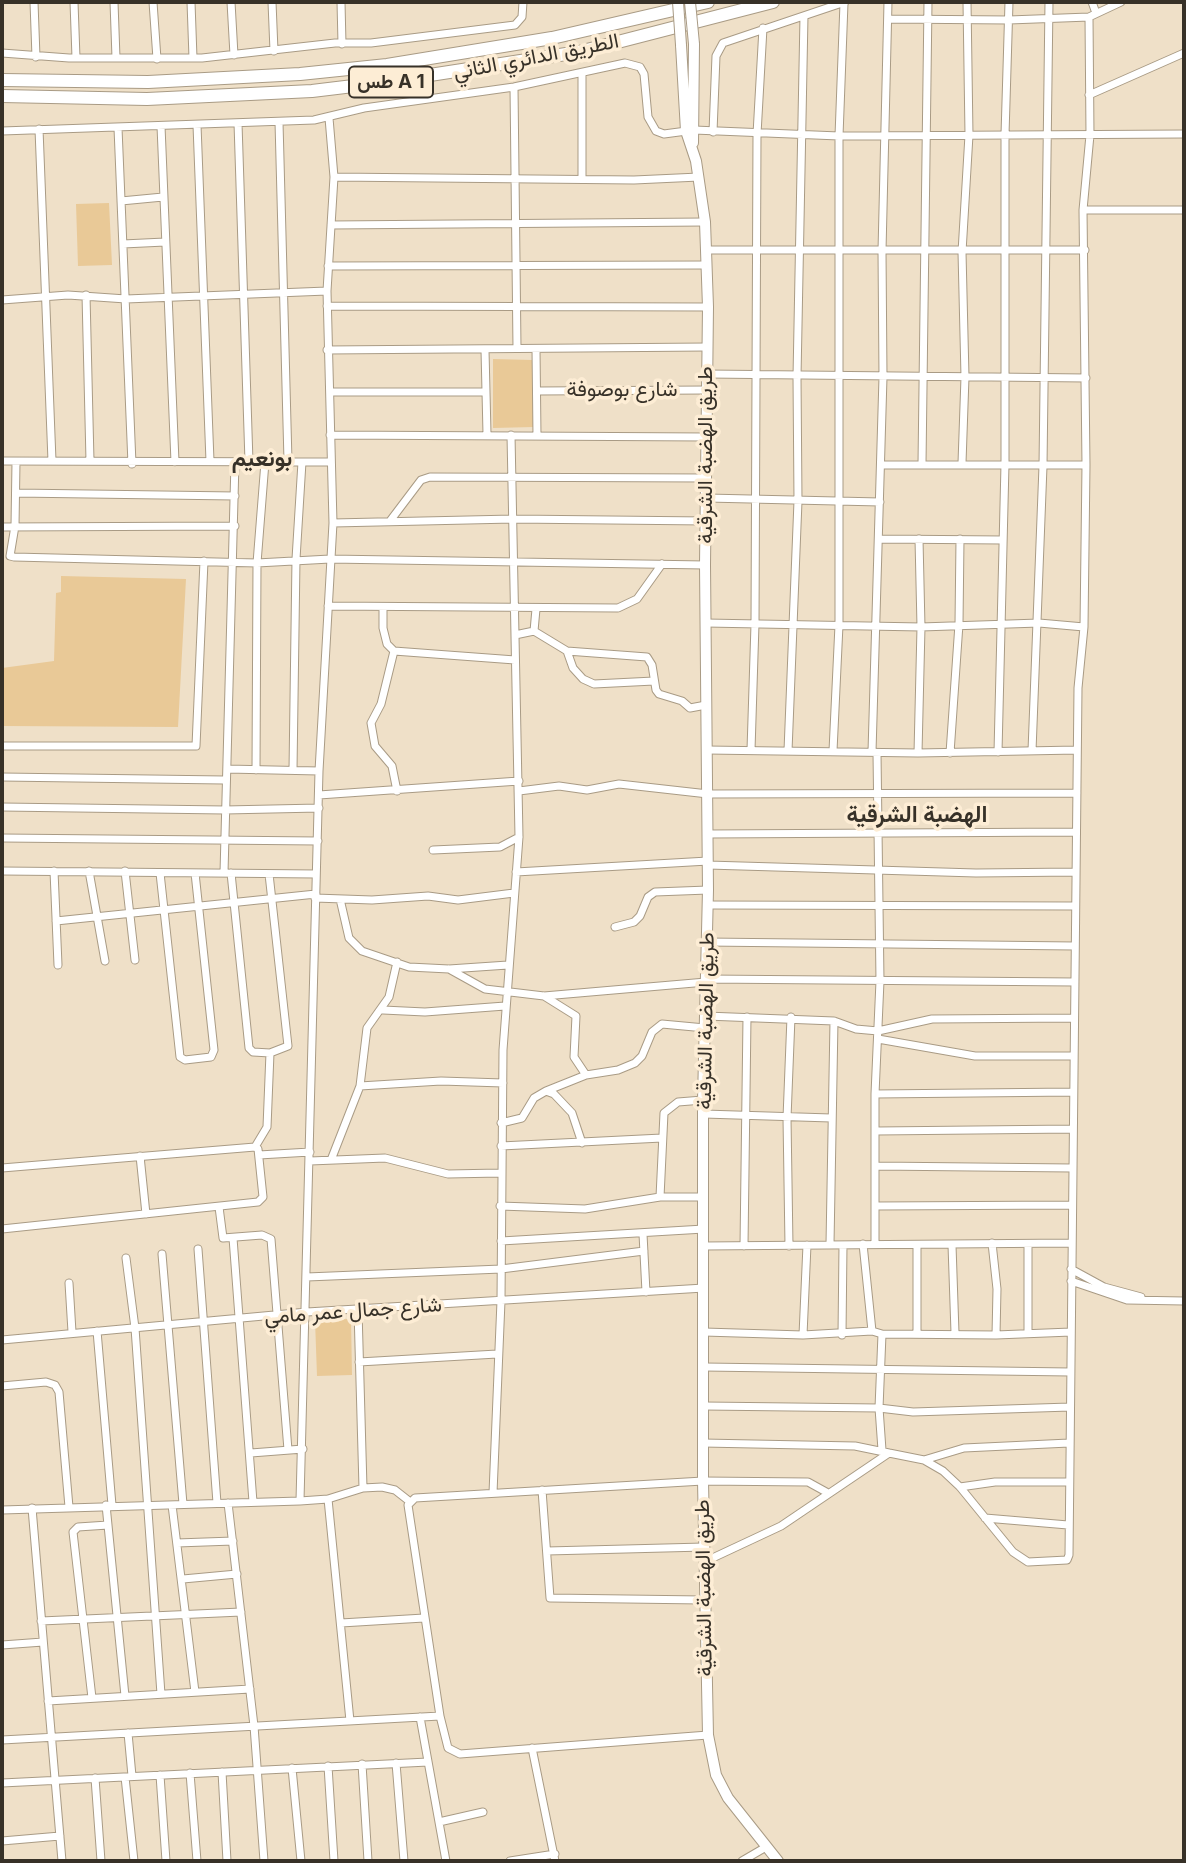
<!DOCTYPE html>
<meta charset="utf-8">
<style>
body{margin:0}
#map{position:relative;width:1186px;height:1863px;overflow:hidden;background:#efe0c8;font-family:Inter,sans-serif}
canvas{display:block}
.frame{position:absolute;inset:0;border:4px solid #373128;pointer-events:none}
</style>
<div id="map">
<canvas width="1186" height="1863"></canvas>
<div class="frame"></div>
</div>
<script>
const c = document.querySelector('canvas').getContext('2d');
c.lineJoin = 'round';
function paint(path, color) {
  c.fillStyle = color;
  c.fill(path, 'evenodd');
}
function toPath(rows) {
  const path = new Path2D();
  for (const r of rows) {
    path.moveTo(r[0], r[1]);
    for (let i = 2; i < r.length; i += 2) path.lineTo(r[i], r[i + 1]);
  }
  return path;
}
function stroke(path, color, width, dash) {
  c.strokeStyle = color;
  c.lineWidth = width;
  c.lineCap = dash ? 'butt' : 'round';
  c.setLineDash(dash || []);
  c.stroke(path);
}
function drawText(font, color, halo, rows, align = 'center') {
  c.font = font + ' Inter,Vazirmatn,sans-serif';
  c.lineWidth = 7;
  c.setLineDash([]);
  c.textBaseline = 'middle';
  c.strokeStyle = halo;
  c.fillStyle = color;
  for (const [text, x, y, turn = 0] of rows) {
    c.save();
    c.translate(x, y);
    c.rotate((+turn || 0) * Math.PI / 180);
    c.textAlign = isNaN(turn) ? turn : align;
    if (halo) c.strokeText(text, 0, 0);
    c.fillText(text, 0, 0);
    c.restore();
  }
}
paint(toPath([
 [109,203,112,265,78,266,76,204],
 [493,359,533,360,534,427,493,428],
 [61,576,186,579,178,727,2,726,2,668,54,661,56,593,61,592],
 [351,1319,352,1375,317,1376,315,1320]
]), '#e9c997');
const street = toPath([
 [34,2,36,57],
 [74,2,76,58],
 [114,2,116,58],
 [153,2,157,59],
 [191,2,193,58],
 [231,2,234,55],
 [272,2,274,51],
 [341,2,342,44],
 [1092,2,1096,13],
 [888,19,1009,20,1089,17,1121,2],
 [2,53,69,58,202,58,335,43,371,43,515,25,522,17,523,2],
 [514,87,517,348],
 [1089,95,1184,53],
 [279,122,288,461],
 [238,123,249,462],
 [197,125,210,461],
 [161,126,175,462],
 [118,128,132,464],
 [39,129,52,461],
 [2,131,314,120,364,108,514,87,625,63,640,67,644,74,648,117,656,131,664,134,694,130,839,136,1184,134],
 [713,132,716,56,723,43,845,2],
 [334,177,634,180,699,177],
 [582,179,582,73],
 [121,201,163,197],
 [1083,210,1184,210],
 [331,225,705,222],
 [123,244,165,242],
 [707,250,1085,250],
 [328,266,707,265],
 [86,295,90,461],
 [2,300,68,295,126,299,327,291],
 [327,306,708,307],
 [536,349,537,436],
 [327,350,707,347],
 [485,350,487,434],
 [707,374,1086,378],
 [537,391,707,390],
 [331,392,485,392],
 [330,435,707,437],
 [2,461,330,462],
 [16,462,15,526,10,556,14,557,257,563,330,559,705,565],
 [962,463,965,377,962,252,969,135,967,2],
 [922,464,928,2],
 [881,465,1086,465],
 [16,493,235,496],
 [707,498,880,502],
 [390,521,421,480,430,477,707,478],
 [333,523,513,519,707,521],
 [2,527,235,526],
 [879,539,1003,540],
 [328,606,618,608,637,599,662,564],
 [383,608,383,628,387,644,394,651,515,660],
 [706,623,921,627,1039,623,1084,627],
 [534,631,536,609],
 [515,635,534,631,567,651,647,657,652,665,656,690,659,694,682,701,690,708,706,705],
 [394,651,381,704,371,723,375,746,392,766,397,791],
 [567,651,573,668,583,679,594,684,654,681],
 [2,746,196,746,204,561],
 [707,750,918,753,1077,750],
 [751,750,755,624,757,134,763,28],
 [788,751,798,501,797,377,804,16],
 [833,751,839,625,839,136,844,3],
 [1032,751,1043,466,1049,2],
 [872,752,883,377,882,251,888,2],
 [998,752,1005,464,1005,135,1009,2],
 [918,753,921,627,919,539],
 [950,753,959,624,960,539],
 [227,769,319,771],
 [256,770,257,563,265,462],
 [293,770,296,559,302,462],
 [2,777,224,780],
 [519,791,559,786,587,790,619,784,708,794,1077,793],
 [319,795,519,781],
 [2,807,225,810,319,808],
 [708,834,1076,832],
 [2,838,318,841],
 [433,850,500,847,519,837],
 [708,865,976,873,1076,872],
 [2,871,316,874],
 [54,871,58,965],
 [89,871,105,961],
 [125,871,135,960],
 [516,872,708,861],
 [160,873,180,1057,185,1060,211,1057,214,1050,195,873],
 [224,873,235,462],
 [231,873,249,1048,253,1052,270,1053,288,1046,269,874],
 [315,898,372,900,428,896,458,900,514,893],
 [340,899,349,938,362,951,409,967,449,969,508,965],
 [707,905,1075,906],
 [56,921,316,894],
 [615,927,634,922,640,916,648,897,655,892,708,890],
 [706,942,1075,946],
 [449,969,485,989,544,996,706,982],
 [706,979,1075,982],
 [544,996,576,1016,574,1057,586,1075],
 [383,1010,425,1012,505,1006],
 [706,1016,834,1021,830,1244],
 [834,1021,856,1029,878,1031,932,1019,1074,1018],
 [878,1039,975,1056,1074,1056],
 [360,1086,367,1028,389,997,397,962],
 [546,1091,586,1075,618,1070,635,1063,642,1056,652,1032,662,1024,705,1028],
 [875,1094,1073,1092],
 [704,1114,831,1118],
 [501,1123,522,1118,534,1098,546,1091,554,1094,572,1113,582,1143],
 [877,1131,1073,1129],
 [501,1146,662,1138],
 [255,1147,267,1127,270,1053],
 [259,1155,310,1152],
 [140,1156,146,1214],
 [331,1160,360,1086,441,1081,503,1083],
 [310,1161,385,1158,448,1174,500,1173],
 [876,1166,1072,1168],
 [2,1168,255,1147,258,1149,263,1197,258,1202,2,1229],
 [660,1197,664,1113,678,1102,703,1100],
 [500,1206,585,1209,660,1197,704,1197],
 [876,1206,1072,1205],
 [219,1207,223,1238,262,1235,271,1239,288,1450],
 [643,1234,646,1292],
 [233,1238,253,1502],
 [501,1241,704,1229],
 [992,1243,997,1289,996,1335],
 [863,1244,872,1331],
 [875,1244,875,1094,880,981,877,753],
 [1028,1244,1028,1333],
 [917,1245,917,1334],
 [952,1245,955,1333],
 [704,1246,1072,1243],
 [744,1246,747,1017],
 [789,1246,787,1118,791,1017],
 [198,1249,217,1503],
 [162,1254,183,1504],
 [126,1258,135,1328,161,1694],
 [1071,1269,1104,1287,1141,1297],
 [307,1277,501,1269,644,1251],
 [1071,1281,1127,1300,1184,1301],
 [69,1283,72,1332],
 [358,1310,363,1488],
 [97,1331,112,1505],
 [704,1332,803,1335,872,1331,882,1334,996,1335,1071,1332],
 [882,1334,879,1408,882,1450],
 [803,1335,807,1245],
 [842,1335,843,1245],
 [2,1340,307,1312,704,1288],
 [359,1362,497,1354],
 [704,1367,1070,1372],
 [2,1386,46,1382,55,1385,59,1392,69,1507],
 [704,1406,879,1408,913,1412,1070,1407],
 [703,1443,855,1446,889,1453],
 [251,1453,303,1449],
 [924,1460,964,1448,1069,1443],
 [960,1487,995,1482,1069,1482],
 [542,1490,550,1598,703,1600],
 [493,1493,501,1301,503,1050,519,837,511,435],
 [328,1499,350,1721],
 [300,1501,319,771,333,523,327,291,334,177,329,118],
 [228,1503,254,1726,264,1861],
 [106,1505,125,1696],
 [172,1505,195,1692],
 [32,1508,62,1861],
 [2,1510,300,1501,328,1499,363,1488,382,1487,395,1490,409,1501],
 [985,1518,1068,1525],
 [177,1543,233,1541],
 [547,1551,704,1547],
 [704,1562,781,1526,889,1453,924,1460,943,1471,960,1487,1013,1552,1028,1562,1067,1560,1069,1555,1078,688,1084,627,1086,465,1083,210,1090,135,1089,17],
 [183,1579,237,1574],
 [41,1621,241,1612],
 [341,1623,424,1618],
 [2,1645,43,1642],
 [92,1698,73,1532,78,1527,108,1525],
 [48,1701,250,1689],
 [440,1716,448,1748,460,1754,708,1735],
 [420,1717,446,1861],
 [128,1733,132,1776],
 [2,1740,440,1716,408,1505,415,1498,703,1481,808,1482,828,1493],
 [532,1748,555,1861],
 [396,1763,404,1861],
 [362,1764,368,1861],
 [328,1766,334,1861],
 [292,1768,301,1861],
 [222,1772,227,1861],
 [190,1773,197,1861],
 [160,1775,166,1861],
 [125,1777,134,1861],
 [95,1778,101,1861],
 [2,1783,428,1762],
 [439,1822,483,1812],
 [2,1841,60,1836],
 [510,1861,555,1854],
 [742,1861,766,1847]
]);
const primary = toPath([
 [681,45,686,131,696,161,705,222,708,307,705,565,708,890,703,1100,703,1481,708,1735,716,1775,728,1798,778,1861],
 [693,143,694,44]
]);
const highway = toPath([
 [2,80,148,82,300,74,387,65,552,38,708,2],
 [2,96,147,99,312,91,378,83,579,52,773,2]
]);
stroke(street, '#a99b85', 9);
stroke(primary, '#a99b85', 12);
stroke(highway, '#a99b85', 14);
stroke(street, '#fff', 7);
stroke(primary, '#fff', 10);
stroke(highway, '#fff', 12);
const primaryBridge = toPath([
 [678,2,681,45],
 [690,2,694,44]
]);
stroke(primaryBridge, '#a99b85', 12, []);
stroke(primaryBridge, '#fff', 10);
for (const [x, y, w] of [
 [391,82,84]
]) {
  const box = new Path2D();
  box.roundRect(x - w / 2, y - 15.5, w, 31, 5);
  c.fillStyle = '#fdedd5';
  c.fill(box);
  stroke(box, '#373128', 2);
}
drawText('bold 19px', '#373128', null, [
 ["طس A 1",391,82]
]);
drawText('21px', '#373128', '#fdedd5', [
 ["الطريق الدائري الثاني",536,57,-11],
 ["شارع بوصوفة",622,390],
 ["طريق الهضبة الشرقية",706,455,-90],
 ["طريق الهضبة الشرقية",706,1021,-89],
 ["شارع جمال عمر مامي",353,1311,-4],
 ["طريق الهضبة الشرقية",704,1588,-91]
]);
drawText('bold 23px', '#373128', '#fdedd5', [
 ["بونعيم",262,459],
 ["الهضبة الشرقية",917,815]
]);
</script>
